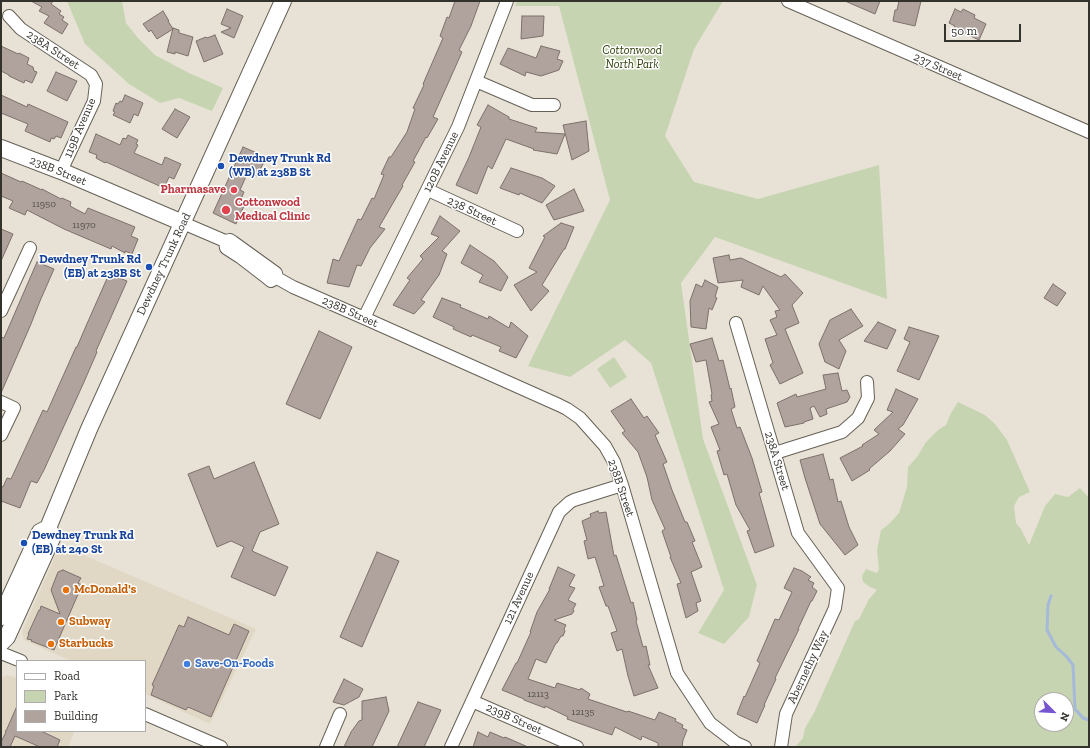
<!DOCTYPE html>
<style>
body{margin:0}
#map{position:relative;width:1090px;height:748px;overflow:hidden;background:#e8e2d6;font-family:"Zilla Slab",serif}
canvas{display:block}
.frame{position:absolute;inset:0;border:2px solid #34322d;pointer-events:none}
.legend{position:absolute;left:16px;top:660px;width:130px;height:72px;box-sizing:border-box;background:#fff;border:1px solid #aeadab;margin:0;padding:5px 7px;list-style:none;font-size:12px;color:#34322d}
.legend li{display:flex;align-items:center;gap:8px;height:20px}
.legend b{width:20px;border:1px solid #aeadab}
.north{position:absolute;left:1034px;top:692px;width:40px;height:40px;box-sizing:border-box;background:#fff;border:1px solid #aeadab;border-radius:50%;rotate:114deg;font-size:11px;font-weight:700;line-height:16px;text-align:center;color:#34322d}
.north::after{content:'';display:block;margin:auto;width:14px;height:18px;background:#7556d0;clip-path:polygon(50% 0,100% 100%,50% 72%,0 100%)}
.scale{position:absolute;left:944px;top:24px;width:77px;height:18px;box-sizing:border-box;border:2px solid #34322d;border-top:0;padding-left:5px;font-size:12px;line-height:14px;white-space:nowrap;color:#34322d;-webkit-text-stroke:3px #fff;paint-order:stroke}
</style>
<div id="map">
<canvas width="1090" height="748"></canvas>
<div class="frame"></div>
<ul class="legend">
<li><b style="height:5px;background:#fff"></b>Road</li>
<li><b style="height:11px;background:#c7d4b2"></b>Park</li>
<li><b style="height:11px;background:#b0a39d"></b>Building</li>
</ul>
<div class="north">N</div>
<div class="scale">50 m</div>
</div>
<script>
const c = document.querySelector('canvas').getContext('2d');
c.lineJoin = 'round';
function paint(path, color) {
  c.fillStyle = color;
  c.fill(path, 'evenodd');
}
function toPath(rows) {
  const path = new Path2D();
  for (const r of rows) {
    path.moveTo(r[0], r[1]);
    for (let i = 2; i < r.length; i += 2) path.lineTo(r[i], r[i + 1]);
  }
  return path;
}
function stroke(path, color, width, dash) {
  c.strokeStyle = color;
  c.lineWidth = width;
  c.lineCap = dash ? 'butt' : 'round';
  c.setLineDash(dash || []);
  c.stroke(path);
}
function drawText(font, color, halo, rows, align = 'center') {
  c.font = font + ' "Zilla Slab",serif';
  c.lineWidth = 3;
  c.setLineDash([]);
  c.textBaseline = 'middle';
  c.strokeStyle = halo;
  c.fillStyle = color;
  for (const [text, x, y, turn = 0] of rows) {
    c.save();
    c.translate(x, y);
    c.rotate((+turn || 0) * Math.PI / 180);
    c.textAlign = isNaN(turn) ? turn : align;
    if (halo) c.strokeText(text, 0, 0);
    c.fillText(text, 0, 0);
    c.restore();
  }
}
paint(toPath([
 [60,545,256,629,210,724,145,694,145,661,71,661,24,640,22,632],
 [7,675,17,678,17,731,75,731,68,747,1,747,1,680,2,678]
]), '#e0d8c5');
paint(toPath([
 [67,1,122,1,126,23,138,38,155,55,189,73,223,88,212,111,179,98,160,103,129,84,85,44],
 [517,1,723,1,694,49,665,136,694,182,758,199,879,165,887,299,715,237,681,283,703,439,757,585,749,617,724,644,698,633,724,590,651,363,625,340,570,377,528,366,610,200,559,6,515,6],
 [614,357,627,377,610,388,597,369],
 [958,402,985,415,995,424,1007,440,1030,492,1019,497,1014,506,1016,523,1021,529,1029,545,1045,506,1055,494,1068,497,1080,488,1089,498,1089,747,795,747,803,738,805,728,814,713,855,621,859,619,869,599,877,590,870,587,863,582,862,576,866,569,877,573,879,569,877,550,881,530,889,524,899,513,907,487,908,467,917,457,926,442,938,430,946,425,951,413],
 [1042,700,1066,700,1066,724,1042,724]
]), '#c7d4b2');
stroke(toPath([
 [1051,596,1048,605,1047,630,1056,647,1066,656,1073,665,1075,709,1083,718,1089,720]
]), '#a5b9d8', 3);
const building = toPath([
 [31,1,53,1,51,4,61,11,59,14,64,17,62,20,68,24,62,34,44,23,49,16,39,11,42,7,31,1],
 [455,1,480,1,471,26,459,50,462,52,433,117,438,119,427,138,426,137,413,161,415,162,402,185,403,186,379,227,385,229,370,248,361,266,357,265,349,287,327,283,333,259,339,261,358,219,361,220,372,198,374,199,384,175,381,174,389,157,391,157,407,132,415,109,413,108,424,85,423,84,443,38,440,36,447,17,449,18,455,1],
 [845,1,880,1,875,14,845,1],
 [899,1,921,1,915,26,893,21,895,10,897,10,899,1],
 [227,9,243,16,234,38,221,32,231,28,221,24,227,9],
 [955,9,961,12,963,9,975,15,974,18,986,24,979,40,954,28,955,26,949,23,955,9],
 [163,11,169,21,168,21,173,29,157,39,151,30,149,32,143,24,163,11],
 [522,16,544,16,543,36,521,39,522,16],
 [173,28,179,30,179,33,193,37,188,56,175,52,175,54,167,52,173,28],
 [215,35,223,54,204,62,196,41,206,37,207,38,215,35],
 [1,46,18,54,19,53,29,58,27,64,33,67,34,71,37,72,32,83,25,80,24,83,9,76,9,75,1,71,1,46],
 [541,46,560,51,557,59,563,61,559,70,541,76,526,72,525,76,500,64,508,48,536,58,541,46],
 [56,72,77,81,67,101,47,91,56,72],
 [1,95,27,107,28,104,68,122,61,138,56,136,54,139,51,138,50,142,25,131,28,124,1,113,1,95],
 [125,95,143,103,138,116,134,114,130,123,113,115,115,112,113,111,116,103,118,104,120,101,122,102,125,95],
 [488,105,509,117,509,119,537,128,535,132,565,134,557,154,533,150,534,149,506,139,492,169,488,166,477,194,456,185,469,157,481,127,477,125,488,105],
 [175,109,190,117,177,138,162,129,175,109],
 [586,121,589,151,572,160,563,125,586,121],
 [96,134,120,145,123,138,126,139,128,135,138,140,136,144,138,145,134,153,162,165,165,157,181,164,174,179,169,177,164,188,106,162,105,163,96,158,97,155,89,152,96,134],
 [243,147,257,153,254,158,264,162,257,176,248,172,240,190,244,192,239,204,244,206,236,224,213,213,243,147],
 [511,168,542,178,555,186,542,203,520,193,519,195,500,188,511,168],
 [1,173,21,182,22,181,42,190,42,189,61,199,62,198,71,202,70,206,85,214,88,208,135,227,131,236,138,239,132,254,125,251,125,253,112,246,111,249,64,229,27,210,25,215,9,208,13,201,1,196,1,173],
 [574,189,584,211,554,220,546,205,574,189],
 [440,216,460,231,442,251,447,254,439,275,421,300,425,302,414,314,393,305,410,280,407,278,423,259,420,256,439,237,431,234,440,216],
 [561,223,574,227,565,249,564,249,542,285,549,291,531,311,514,285,537,272,529,268,545,237,543,236,561,223],
 [1,229,13,234,1,261,1,229],
 [470,245,494,261,508,277,501,291,479,282,483,275,461,263,470,245],
 [729,255,730,260,741,258,781,277,785,274,803,293,792,305,799,323,785,329,803,373,780,384,770,365,773,363,765,339,777,335,770,320,777,317,775,311,780,310,763,286,759,295,741,287,743,280,718,283,713,258,729,255],
 [37,262,54,269,40,301,31,324,1,393,1,337,4,338,37,262],
 [109,274,127,281,96,351,97,352,84,382,44,470,37,483,31,481,20,508,1,501,1,486,3,487,7,478,11,479,43,410,47,412,76,347,77,347,86,326,109,274],
 [705,280,718,287,715,297,717,298,712,310,709,308,706,329,691,327,690,301,696,284,702,287,705,280],
 [1053,284,1066,293,1057,306,1044,298,1053,284],
 [442,298,461,305,460,307,488,319,489,316,509,328,511,322,528,336,516,358,499,351,501,347,472,335,471,337,453,329,454,327,433,317,442,298],
 [851,309,863,326,839,340,846,351,839,369,825,362,819,344,830,320,851,309],
 [878,322,896,330,887,349,864,341,878,322],
 [909,327,939,336,919,380,897,371,910,342,904,339,909,327],
 [319,331,352,347,320,419,286,404,319,331],
 [712,338,719,361,723,360,730,389,731,388,735,407,731,409,737,428,740,427,752,458,762,492,759,493,774,546,755,553,747,531,750,530,736,505,727,474,724,475,717,451,720,450,711,427,719,424,709,402,712,401,711,395,712,394,706,360,696,362,690,344,712,338],
 [838,373,842,391,847,390,850,397,847,402,826,409,827,414,820,417,814,406,810,408,813,419,804,422,804,423,785,427,777,403,796,394,797,397,826,389,823,375,838,373],
 [896,389,918,399,903,425,898,429,905,434,890,451,869,469,870,470,852,481,840,458,863,446,862,445,879,434,874,430,893,412,887,410,896,389],
 [631,399,644,418,647,416,659,433,655,435,667,462,663,464,672,490,685,522,687,522,695,541,692,542,702,567,691,572,701,601,696,603,698,611,686,618,677,584,681,583,670,557,671,557,662,531,665,529,652,500,647,477,638,452,622,433,625,431,611,411,631,399],
 [823,454,830,480,833,479,838,502,841,501,849,527,858,545,845,555,820,524,805,478,800,460,823,454],
 [254,462,279,524,260,532,252,551,288,567,275,596,231,577,244,547,231,541,217,547,188,474,209,466,214,479,254,462],
 [598,511,599,513,606,512,614,556,616,555,631,603,633,602,637,620,636,621,643,647,646,646,650,665,648,665,658,688,634,696,628,676,622,649,617,651,611,633,617,631,608,606,606,606,599,587,604,586,595,557,588,559,584,541,587,540,582,521,591,517,590,514,598,511],
 [377,552,399,561,362,647,340,637,377,552],
 [558,567,575,575,569,586,575,588,568,600,576,604,573,609,574,611,572,614,554,620,566,625,564,629,565,631,563,636,561,636,557,643,556,643,546,663,536,659,528,679,555,688,557,683,580,690,581,688,590,694,588,699,627,712,628,711,655,720,659,712,676,719,675,721,683,725,682,728,687,730,683,740,682,747,658,747,658,743,642,736,641,740,615,727,612,735,567,719,568,717,545,706,545,708,524,700,524,699,502,690,516,663,517,663,531,632,530,632,537,612,550,589,549,589,558,567],
 [794,568,802,571,811,577,808,580,814,583,812,587,817,591,812,601,811,601,798,629,799,629,775,678,776,679,764,705,765,705,757,723,737,714,744,696,745,697,760,663,757,661,775,619,779,620,792,592,784,588,794,568],
 [63,570,81,578,78,583,82,585,54,650,31,641,32,640,27,639,29,634,28,634,39,610,40,610,41,606,60,614,51,590,58,572,63,570],
 [188,617,229,635,234,624,249,631,211,717,188,707,186,710,151,695,154,686,152,685,179,625,184,627,188,617],
 [344,679,363,689,359,697,344,705,333,702,344,679],
 [386,697,389,711,372,747,344,747,351,732,359,721,362,720,362,701,386,697],
 [418,702,441,710,424,747,397,747,418,702],
 [17,706,17,731,41,731,60,740,57,747,40,747,15,736,10,747,2,747,1,742,6,732,5,731,6,731,17,706],
 [478,732,488,737,490,732,504,738,505,737,528,747,473,747,478,732]
]);
paint(building, '#b0a39d');
stroke(building, '#7d706b', 1);
const street = toPath([
 [788,1,1089,132],
 [9,16,21,29,91,75,96,84,94,101,61,171],
 [476,81,532,105,554,105],
 [428,190,517,231],
 [183,223,225,241,230,240,233,242,276,273,277,278,293,287,364,318,559,405,567,409,580,418,605,446,614,462,622,485,677,673,710,723,736,743,745,747],
 [225,241,226,248,240,257,266,277,271,281,277,278],
 [1,311,30,248],
 [364,318,458,127,507,1],
 [736,323,798,533,838,588,835,608,786,714,781,747],
 [1,402,14,408,1,435],
 [775,453,842,432,858,418,868,398,867,382],
 [1,653,21,661],
 [472,701,577,747],
 [145,714,221,747],
 [326,747,340,714],
 [451,747,559,512,570,502,574,500,622,485]
]);
const secondary = toPath([
 [1,148,61,171,183,223],
 [1,617,40,532,48,528,89,429,283,1],
 [1,643,7,637,53,536,48,528]
]);
stroke(street, '#666056', 14);
stroke(secondary, '#666056', 18);
stroke(street, '#fff', 12);
stroke(secondary, '#fff', 16);
for (const [x, y, r, color] of [
 [221,166,4,"#1a4fb4"],
 [234,190,4,"#e0444e"],
 [226,210,5,"#e0444e"],
 [149,267,4,"#1a4fb4"],
 [24,543,4,"#1a4fb4"],
 [66,590,4,"#e8710a"],
 [61,622,4,"#e8710a"],
 [51,644,4,"#e8710a"],
 [187,664,4,"#3f7fe0"]
]) {
  const dot = new Path2D();
  dot.arc(x, y, r, 0, 2 * Math.PI);
  c.fillStyle = color;
  c.fill(dot);
  stroke(dot, '#fff', 1.5);
}
drawText('10px', '#534e49', null, [
 ["11950",44,204],
 ["11970",84,225],
 ["12113",538,694],
 ["12135",583,712]
]);
drawText('12px', '#34322d', '#fff', [
 ["238A Street",53,50,33],
 ["237 Street",938,67,24],
 ["119B Avenue",80,128,-67],
 ["120B Avenue",441,162,-64],
 ["238B Street",58,171,22],
 ["238 Street",472,211,25],
 ["Dewdney Trunk Road",164,264,-65],
 ["238B Street",350,312,24],
 ["238A Street",777,461,73],
 ["238B Street",621,488,71],
 ["121 Avenue",519,598,-65],
 ["Abernethy Way",808,667,-65],
 ["239B Street",514,719,24]
]);
drawText('italic 12px', '#2b3b03', '#fff', [
 ["Cottonwood",632,51],
 ["North Park",632,65]
]);
drawText('bold 12px', '#164399', '#fff', [
 ["Dewdney Trunk Rd",229,159],
 ["(WB) at 238B St",229,173],
 ["Dewdney Trunk Rd",141,260,"right"],
 ["(EB) at 238B St",141,274,"right"],
 ["Dewdney Trunk Rd",32,536],
 ["(EB) at 240 St",32,550]
], 'left');
drawText('bold 12px', '#be3a42', '#fff', [
 ["Pharmasave",226,190],
 ["Cottonwood",235,203,"left"],
 ["Medical Clinic",235,217,"left"]
], 'right');
drawText('bold 12px', '#c56008', '#fff', [
 ["McDonald's",74,590],
 ["Subway",69,622],
 ["Starbucks",59,644]
], 'left');
drawText('bold 12px', '#366cbe', '#fff', [
 ["Save-On-Foods",195,664]
], 'left');
</script>
